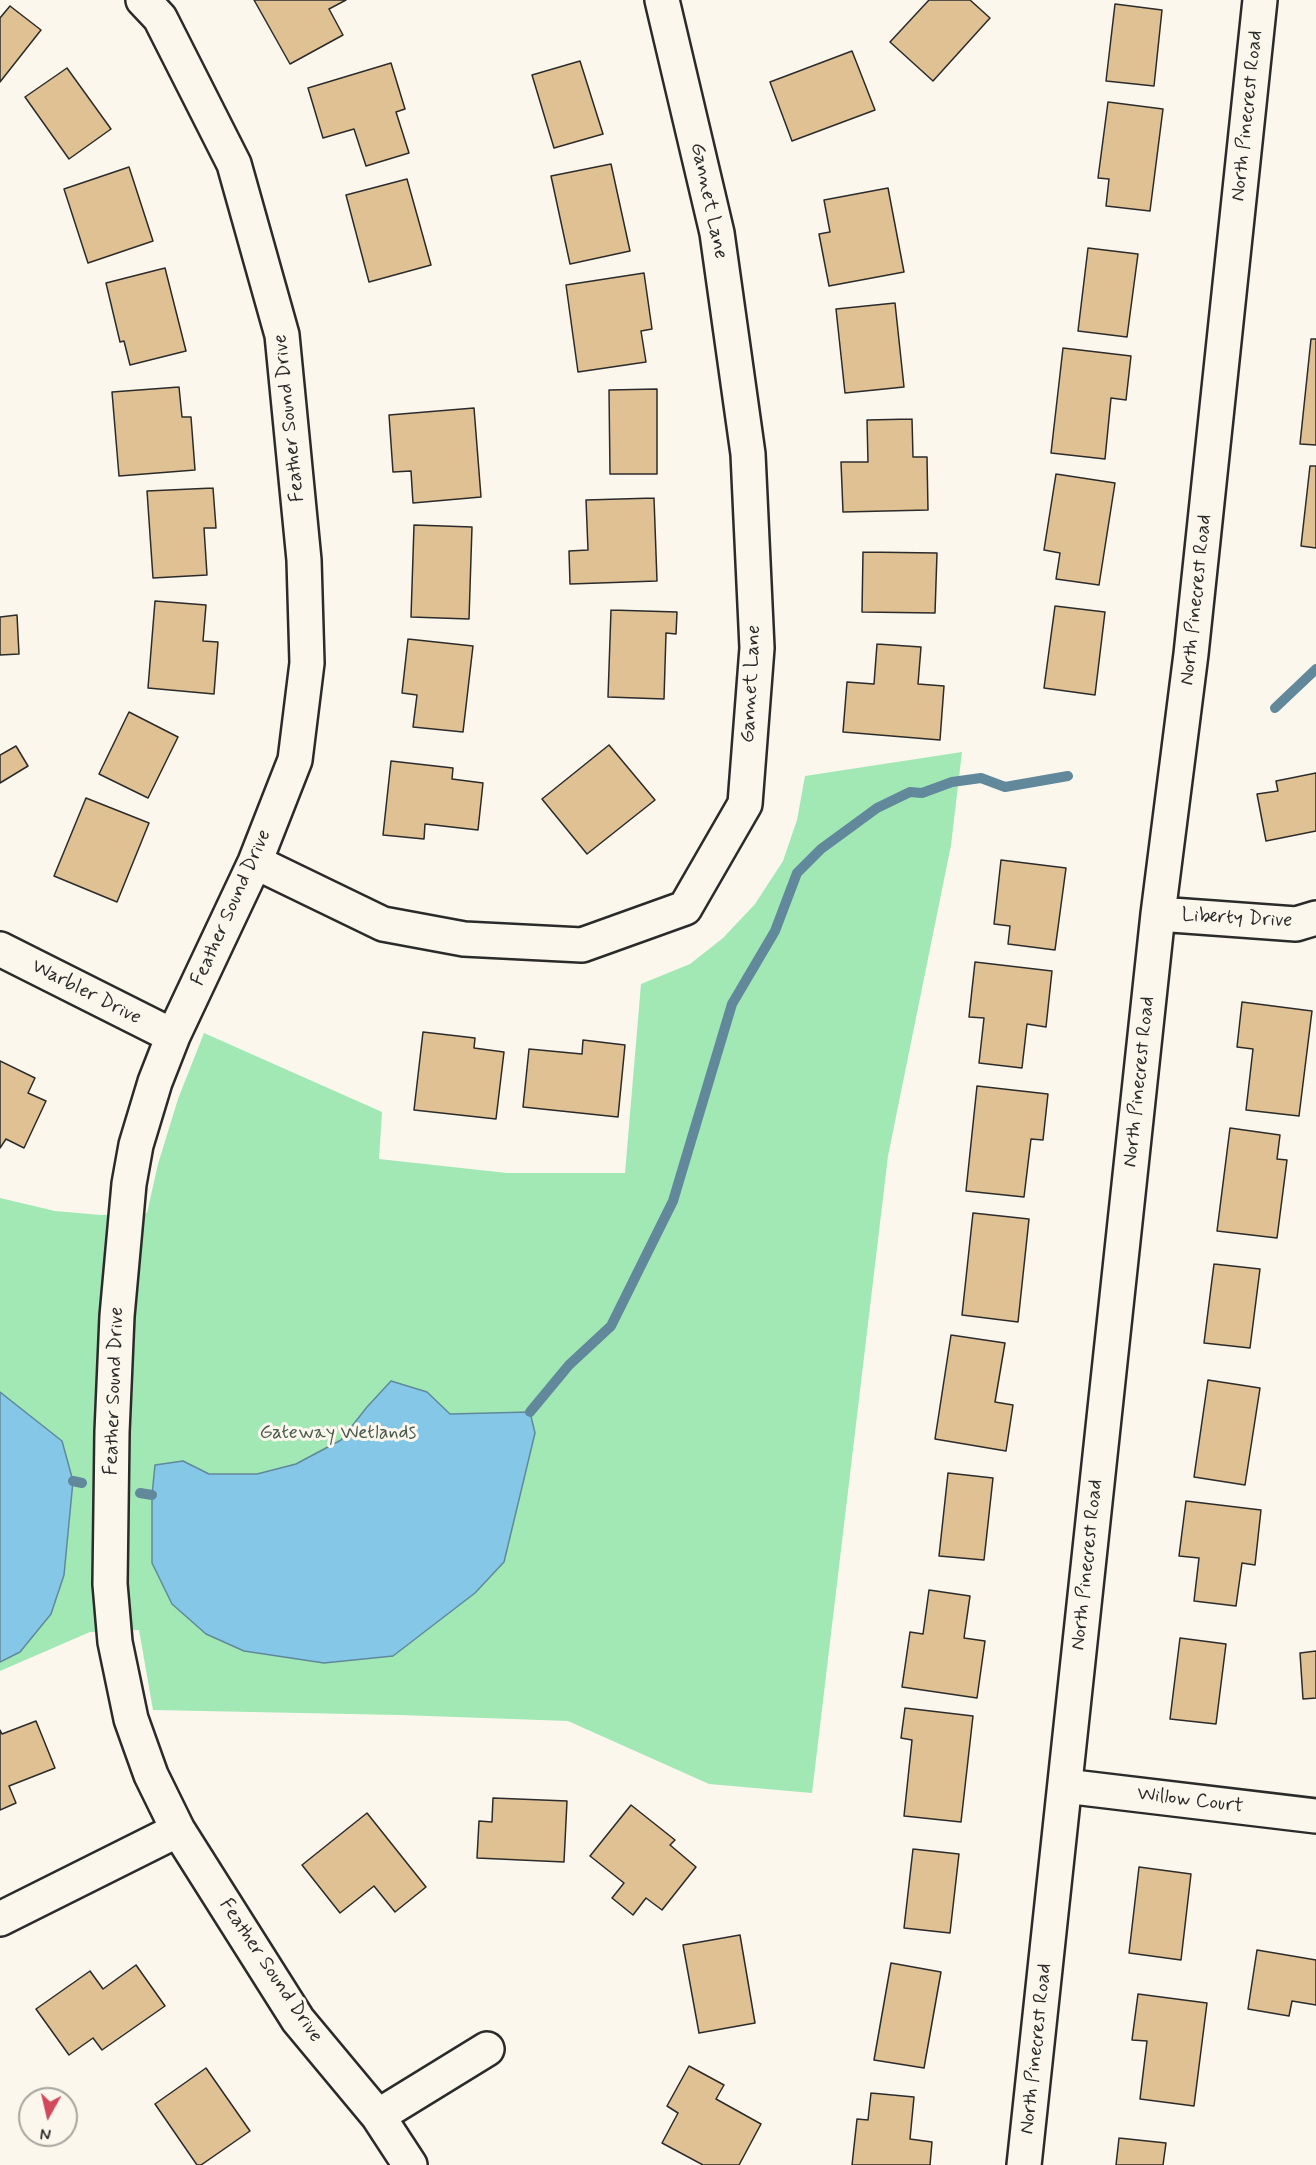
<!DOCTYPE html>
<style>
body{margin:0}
#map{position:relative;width:1316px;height:2165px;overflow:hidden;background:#fbf7ec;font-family:Mynerve,sans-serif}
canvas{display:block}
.north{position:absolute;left:18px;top:2087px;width:60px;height:60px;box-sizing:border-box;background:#fbf7ec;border:2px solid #a8a59f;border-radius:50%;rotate:188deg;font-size:16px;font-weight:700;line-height:24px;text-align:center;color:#2b2b2b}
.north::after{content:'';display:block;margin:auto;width:21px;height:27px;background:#d1495b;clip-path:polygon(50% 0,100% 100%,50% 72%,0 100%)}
</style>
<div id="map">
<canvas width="1316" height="2165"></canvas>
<div class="north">N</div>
</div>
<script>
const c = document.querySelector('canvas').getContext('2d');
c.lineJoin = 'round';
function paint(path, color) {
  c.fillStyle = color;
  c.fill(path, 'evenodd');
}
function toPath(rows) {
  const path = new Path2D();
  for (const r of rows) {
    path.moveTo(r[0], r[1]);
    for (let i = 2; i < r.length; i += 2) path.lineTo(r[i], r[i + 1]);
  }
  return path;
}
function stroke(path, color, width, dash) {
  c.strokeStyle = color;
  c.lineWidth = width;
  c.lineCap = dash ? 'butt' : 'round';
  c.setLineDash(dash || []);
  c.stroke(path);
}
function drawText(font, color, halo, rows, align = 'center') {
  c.font = font + ' Mynerve,sans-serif';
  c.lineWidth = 6;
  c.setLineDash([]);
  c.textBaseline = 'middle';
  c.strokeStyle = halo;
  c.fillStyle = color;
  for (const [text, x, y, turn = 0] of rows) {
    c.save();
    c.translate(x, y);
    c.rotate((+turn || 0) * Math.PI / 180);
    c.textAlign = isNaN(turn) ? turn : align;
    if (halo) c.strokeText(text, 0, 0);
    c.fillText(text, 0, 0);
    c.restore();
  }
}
paint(toPath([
 [962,752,951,845,888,1156,812,1793,709,1784,568,1721,400,1715,153,1710,139,1630,90,1632,0,1671,0,1198,55,1211,101,1215,147,1213,158,1164,178,1099,204,1033,382,1112,379,1159,507,1173,625,1173,641,984,690,964,723,938,755,904,783,861,797,820,805,776]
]), '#a1e8b5');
const water = toPath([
 [391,1381,427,1392,450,1414,530,1412,535,1433,504,1562,475,1593,393,1656,324,1663,244,1651,206,1634,172,1604,152,1563,152,1495,155,1465,183,1461,209,1474,257,1474,296,1464,341,1440,367,1407,391,1381],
 [0,1392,62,1441,73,1481,64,1575,51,1614,20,1652,0,1662,0,1392]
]);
paint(water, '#85c7e6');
stroke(water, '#61899b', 1.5);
stroke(toPath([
 [1275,708,1316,669],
 [530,1412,569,1365,611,1326,673,1201,732,1004,775,931,797,873,821,849,877,808,910,792,922,793,952,782,981,778,1005,787,1068,776],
 [73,1481,82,1483],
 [140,1493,152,1495]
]), '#61899b', 10);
const building = toPath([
 [254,0,346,0,329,9,343,35,290,64,254,0],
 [929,0,970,0,990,18,933,81,890,42,929,0],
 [1115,4,1162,10,1154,86,1106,81,1115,4],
 [10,6,41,30,0,82,0,18,10,6],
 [852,51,875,110,792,141,770,82,852,51],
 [580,61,603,134,554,148,532,75,580,61],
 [391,63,405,109,396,112,409,153,366,166,354,129,323,138,308,88,391,63],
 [67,68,111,129,69,159,25,97,67,68],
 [1108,102,1163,109,1150,211,1106,206,1109,179,1098,178,1108,102],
 [611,164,630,251,570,264,551,176,611,164],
 [129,167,153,241,88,263,64,189,129,167],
 [407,179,431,265,369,282,346,195,407,179],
 [888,188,904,272,829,286,819,234,830,232,824,200,888,188],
 [1088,248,1138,254,1127,337,1078,331,1088,248],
 [165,268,186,351,130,365,124,341,120,342,106,283,165,268],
 [644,273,652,329,641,331,646,362,578,372,566,285,644,273],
 [895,303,904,387,845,393,836,309,895,303],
 [1311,339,1316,339,1316,445,1300,444,1311,339],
 [1063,348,1131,356,1126,400,1111,398,1105,459,1051,453,1063,348],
 [179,387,182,417,191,417,195,470,119,476,112,392,179,387],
 [657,389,657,474,610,474,609,390,657,389],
 [474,408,481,497,413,503,411,471,393,472,389,415,474,408],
 [912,419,913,457,927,457,928,510,843,512,841,462,868,462,867,420,912,419],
 [1310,466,1316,466,1316,548,1301,546,1310,466],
 [1056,474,1115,483,1099,585,1056,579,1060,553,1044,550,1056,474],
 [213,488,216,528,204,528,207,575,153,578,147,491,213,488],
 [654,498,657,581,570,584,569,551,588,550,586,500,654,498],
 [414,525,472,527,469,619,411,617,414,525],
 [863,552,937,553,935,613,862,612,863,552],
 [155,601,206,605,203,641,218,642,214,694,148,688,155,601],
 [1055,606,1105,612,1095,695,1044,688,1055,606],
 [611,610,677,612,676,634,666,633,664,699,608,697,611,610],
 [17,615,19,654,0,655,0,617,17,615],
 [408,639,473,646,463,732,413,727,417,695,402,693,408,639],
 [877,644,921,647,918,684,944,686,940,740,843,732,847,682,874,684,877,644],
 [129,712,178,737,148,798,99,774,129,712],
 [609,745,655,800,587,854,542,799,609,745],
 [16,746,28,766,0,783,0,755,16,746],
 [391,761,453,768,452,779,483,783,478,830,425,824,424,839,383,835,391,761],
 [1316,773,1316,831,1266,841,1257,794,1278,791,1276,781,1316,773],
 [86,798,149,823,117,902,54,876,86,798],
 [1001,860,1066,868,1055,950,1008,944,1010,926,994,924,1001,860],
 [975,962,1052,971,1046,1027,1027,1024,1022,1068,979,1063,984,1018,969,1017,975,962],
 [1242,1002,1312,1011,1299,1116,1246,1110,1253,1049,1237,1047,1242,1002],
 [423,1032,475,1038,474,1048,504,1052,496,1119,414,1110,423,1032],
 [583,1040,625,1045,618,1117,523,1107,529,1049,582,1054,583,1040],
 [0,1061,35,1078,28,1093,46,1101,24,1148,6,1139,0,1148,0,1061],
 [977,1086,1048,1094,1043,1140,1031,1139,1024,1197,966,1191,977,1086],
 [1230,1128,1280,1135,1277,1159,1287,1160,1277,1238,1217,1231,1230,1128],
 [973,1213,1029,1219,1018,1322,962,1315,973,1213],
 [1214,1264,1260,1269,1250,1348,1204,1343,1214,1264],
 [951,1335,1005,1343,995,1402,1013,1405,1006,1451,935,1439,951,1335],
 [1208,1380,1260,1388,1245,1485,1194,1477,1208,1380],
 [948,1473,993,1478,984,1560,939,1556,948,1473],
 [1186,1501,1261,1510,1255,1565,1242,1563,1236,1606,1194,1601,1199,1558,1179,1556,1186,1501],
 [929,1590,970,1596,964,1638,985,1641,977,1698,902,1687,910,1632,923,1634,929,1590],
 [1180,1638,1226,1644,1216,1724,1170,1719,1180,1638],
 [1316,1651,1316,1698,1303,1699,1300,1653,1316,1651],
 [905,1708,973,1716,961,1822,904,1816,912,1740,901,1738,905,1708],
 [36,1721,55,1768,9,1786,16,1803,0,1810,0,1730,2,1734,36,1721],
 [493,1798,567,1801,564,1862,477,1858,479,1821,492,1822,493,1798],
 [631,1805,675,1840,670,1845,696,1867,662,1910,646,1898,633,1915,612,1898,624,1883,590,1856,631,1805],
 [367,1813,426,1887,395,1912,374,1886,340,1913,302,1865,367,1813],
 [913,1849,959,1854,950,1933,904,1928,913,1849],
 [1139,1867,1191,1874,1181,1960,1129,1953,1139,1867],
 [740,1935,755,2023,699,2033,683,1945,740,1935],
 [1257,1950,1316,1960,1316,2005,1292,2001,1289,2016,1248,2009,1257,1950],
 [891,1963,941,1972,924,2068,874,2060,891,1963],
 [136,1965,165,2006,102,2050,93,2038,69,2055,36,2009,90,1971,103,1989,136,1965],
 [1138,1994,1207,2003,1194,2106,1140,2099,1147,2041,1132,2040,1138,1994],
 [689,2066,724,2085,716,2099,761,2124,739,2165,703,2165,662,2143,678,2113,667,2106,689,2066],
 [206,2068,250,2131,201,2165,197,2165,155,2104,206,2068],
 [871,2093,914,2097,910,2139,932,2142,930,2165,852,2165,857,2119,868,2120,871,2093],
 [1119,2138,1166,2143,1163,2165,1116,2165,1119,2138]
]);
paint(building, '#dfc193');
stroke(building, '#2b2b2b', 1.5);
const minor = toPath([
 [143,0,160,18,234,164,282,335,304,560,307,663,295,760,255,862,173,1036,155,1082,136,1145,129,1184,117,1316,112,1432,110,1584,115,1642,131,1719,151,1775,178,1830,298,2020,378,2116,410,2165],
 [255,862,383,924,464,939,582,945,685,908,745,804,757,648,748,454,717,233,662,0],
 [1158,914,1296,924,1316,918],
 [0,949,173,1036],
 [1065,1786,1316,1816],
 [0,1919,178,1830],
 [378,2116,487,2049],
 [1024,2165,1158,914,1191,654,1260,0]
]);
stroke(minor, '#2b2b2b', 38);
stroke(minor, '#fbf7ec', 33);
drawText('20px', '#2b2b2b', '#fbf7ec', [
 ["North Pinecrest Road",1248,116,-84],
 ["Gannet Lane",708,201,78],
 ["Feather Sound Drive",290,418,-96],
 ["North Pinecrest Road",1197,600,-84],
 ["Gannet Lane",752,684,-87],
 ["Feather Sound Drive",232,908,-66],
 ["Liberty Drive",1237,919,3],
 ["Warbler Drive",86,993,27],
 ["North Pinecrest Road",1140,1082,-84],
 ["Feather Sound Drive",115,1391,-88],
 ["North Pinecrest Road",1088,1565,-84],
 ["Willow Court",1190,1801,7],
 ["Feather Sound Drive",270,1971,56],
 ["North Pinecrest Road",1037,2049,-84]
]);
drawText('20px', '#485a4e', '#fbf7ec', [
 ["Gateway Wetlands",338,1434]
]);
</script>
